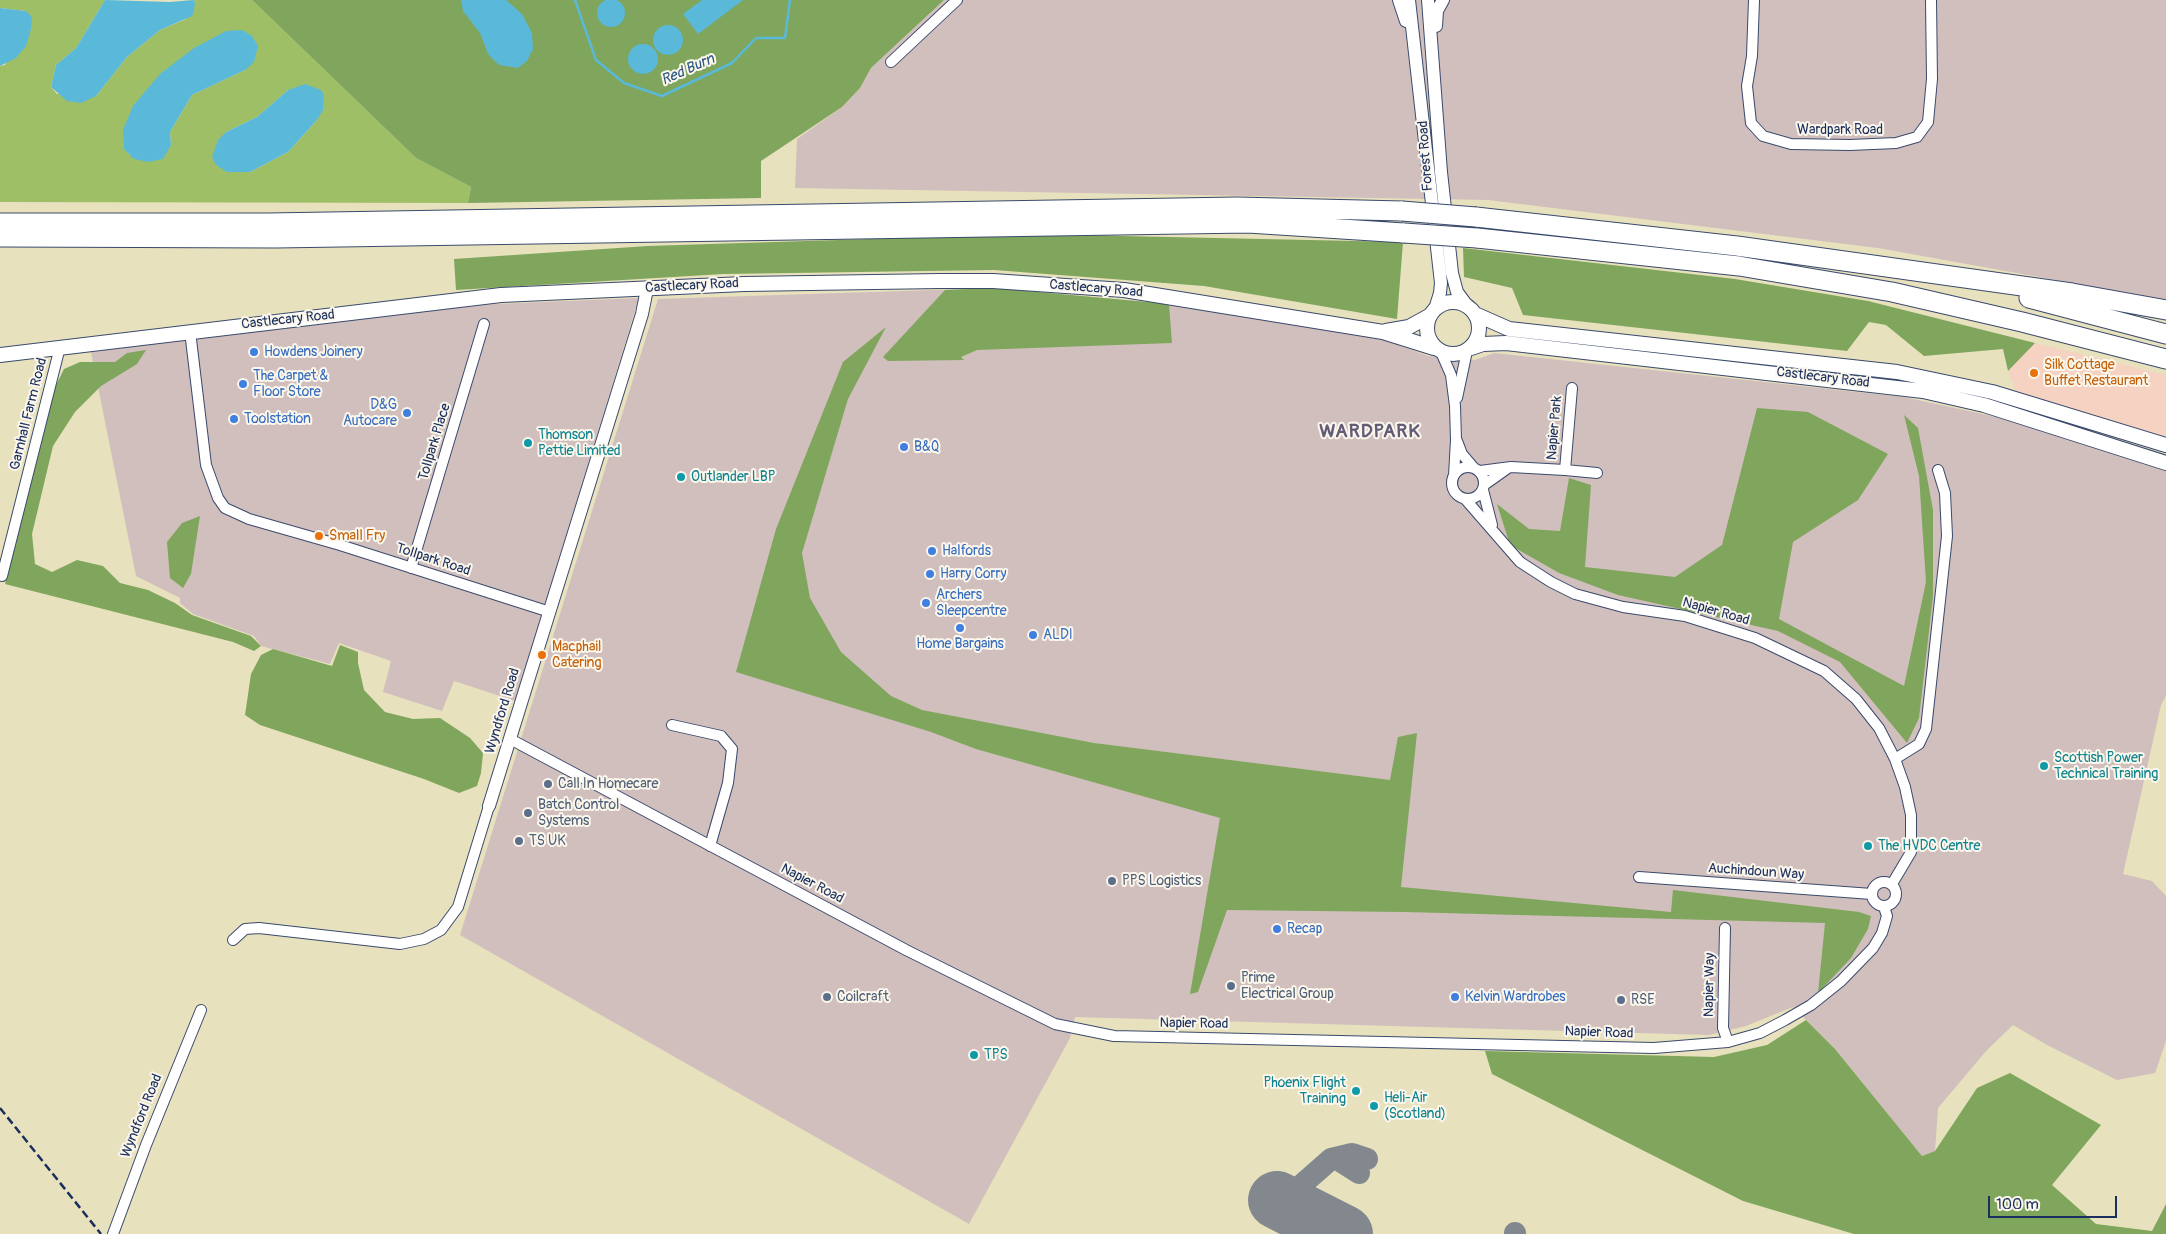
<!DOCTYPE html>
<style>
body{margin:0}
#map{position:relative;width:2166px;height:1234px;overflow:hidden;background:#e8e1bd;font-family:Pangolin,sans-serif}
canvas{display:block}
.scale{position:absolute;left:1988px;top:1196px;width:129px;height:22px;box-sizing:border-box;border:2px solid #1b2f5e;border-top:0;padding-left:6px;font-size:15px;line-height:18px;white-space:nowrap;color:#1b2f5e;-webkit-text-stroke:4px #fbf7ec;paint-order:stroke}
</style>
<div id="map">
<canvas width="2166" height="1234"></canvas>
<div class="scale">100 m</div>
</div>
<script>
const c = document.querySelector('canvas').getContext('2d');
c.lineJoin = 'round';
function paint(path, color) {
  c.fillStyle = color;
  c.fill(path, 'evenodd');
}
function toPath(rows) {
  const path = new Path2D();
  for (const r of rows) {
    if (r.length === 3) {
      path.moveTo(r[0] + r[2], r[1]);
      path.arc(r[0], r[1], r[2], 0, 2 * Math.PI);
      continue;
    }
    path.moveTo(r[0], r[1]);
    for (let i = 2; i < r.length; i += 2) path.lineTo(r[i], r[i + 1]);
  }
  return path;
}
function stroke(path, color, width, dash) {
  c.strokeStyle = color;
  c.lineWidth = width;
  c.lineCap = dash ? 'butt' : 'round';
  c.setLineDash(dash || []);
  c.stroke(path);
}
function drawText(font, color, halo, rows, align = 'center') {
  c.font = font + ' Pangolin,sans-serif';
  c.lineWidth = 4;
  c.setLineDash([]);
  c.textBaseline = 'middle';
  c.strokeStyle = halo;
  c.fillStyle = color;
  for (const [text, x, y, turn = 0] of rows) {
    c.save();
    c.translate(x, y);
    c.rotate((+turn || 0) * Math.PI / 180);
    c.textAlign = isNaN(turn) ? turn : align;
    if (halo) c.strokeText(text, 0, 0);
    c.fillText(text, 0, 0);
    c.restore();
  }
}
paint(toPath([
 [2035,343,2166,375,2166,441,2018,396,2008,371]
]), '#f5d2c2');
paint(toPath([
 [944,0,2166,0,2166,300,1878,248,1488,200,795,188,797,139,842,107,860,88,871,68],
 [994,288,1169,304,1382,339,1428,356,1475,360,1494,353,1904,397,2006,419,2166,471,2166,696,2161,705,2123,874,2152,881,2166,896,2166,1041,2155,1073,2117,1080,2047,1045,2013,1025,1987,1050,1938,1108,1935,1151,1922,1156,1835,1049,1793,1007,1746,1026,1709,1035,1075,1017,1070,1038,969,1224,460,935,658,299],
 [639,298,515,701,454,681,442,711,383,692,391,661,339,643,330,664,261,646,254,636,193,614,180,603,180,598,136,576,91,352,264,327,495,304]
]), '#d1bfbd');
paint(toPath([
 [0,0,105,0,76,48,56,65,51,87,57,94,96,96,127,57,160,30,186,19,195,2,193,0,252,0,416,158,471,187,468,203,0,202,0,66,5,65,26,11,0,8],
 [252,36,245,70,192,95,170,132,171,145,127,154],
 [288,90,317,120,288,152,250,172,226,132,257,117]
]), '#9fbf67');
paint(toPath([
 [252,0,944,0,871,68,860,88,842,107,761,161,761,198,468,203,471,187,416,158],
 [1028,234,1403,242,1397,319,1204,286,994,270,723,274,456,290,454,259,648,246],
 [1463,248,1735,279,1868,301,2035,343,2008,371,2003,349,1924,356,1886,325,1869,322,1847,351,1523,315,1512,288,1464,277],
 [994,288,1169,304,1172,343,977,350,961,357,964,360,888,361,883,357,945,290],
 [886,327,848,399,802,553,810,598,841,652,891,696,922,710,1094,743,1390,780,1398,737,1417,733,1401,887,1671,912,1673,890,1859,912,1871,916,1868,929,1851,958,1818,993,1825,923,1404,912,1227,910,1198,992,1190,994,1220,818,976,749,931,732,736,672,776,529,843,362],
 [146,350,137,364,101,386,75,412,53,446,32,534,35,564,52,572,77,560,103,566,120,583,148,590,175,603,192,615,251,636,261,646,254,651,233,642,5,584,53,391,64,369,80,362,115,362,127,353],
 [1757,408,1808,412,1888,454,1858,500,1793,542,1779,619,1904,686,1926,582,1919,476,1904,415,1918,428,1933,510,1933,596,1919,718,1907,743,1840,662,1778,631,1618,595,1559,573,1510,545,1497,504,1529,529,1560,531,1569,478,1591,485,1585,567,1675,577,1722,545],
 [200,516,191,574,183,588,170,578,167,542,182,523],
 [340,645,358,652,358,663,364,690,385,712,413,719,440,718,470,738,483,753,481,773,477,786,459,793,424,779,260,725,245,715,251,674,261,655,273,649,332,666],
 [1806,1020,1835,1049,1922,1156,1935,1151,1977,1088,2010,1073,2101,1125,2052,1185,2096,1224,2152,1231,2166,1204,2166,1234,1854,1234,1743,1201,1492,1074,1485,1051,1714,1057,1767,1045]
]), '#7fa65c');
paint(toPath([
 [611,13,14],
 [105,0,170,2,193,0,195,2,194,11,192,16,160,30,127,57,96,96,81,103,67,101,51,87,56,65,76,48],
 [461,0,506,0,522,14,532,33,533,49,527,61,518,68,499,65,488,54,480,33,463,11],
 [702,0,743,0,698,34,683,14],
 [0,8,26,11,32,17,31,29,26,46,16,58,0,66],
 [668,40,15],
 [242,30,252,36,258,46,254,62,245,70,192,95,170,132,171,145,163,159,148,162,134,159,124,149,123,130,133,106,160,74,194,48,226,31],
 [643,59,15],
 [305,84,321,90,324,95,323,110,317,120,288,152,250,172,227,172,216,165,212,157,218,140,226,132,257,117,288,90]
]), '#5ab9d8');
stroke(toPath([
 [575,0,596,60,624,83,662,96,732,63,756,38,785,38,790,0]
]), '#5ab9d8', 2.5);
stroke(toPath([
 [1337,1159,1359,1173],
 [1289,1206,1298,1188,1331,1159,1352,1154,1367,1159],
 [1515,1234,1515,1233]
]), '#82888e', 22);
stroke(toPath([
 [1277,1200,1344,1234]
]), '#82888e', 58);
const minor = toPath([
 [1754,0,1752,56,1747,86,1751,123,1763,136,1791,144,1850,145,1896,143,1917,137,1928,122,1932,79,1931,0],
 [891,62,957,0],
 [190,331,206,465,218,498,225,508,249,519,340,545,550,612],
 [1441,352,1451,375,1455,406,1456,440,1454,475],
 [1457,398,1467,351],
 [1457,441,1462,454,1473,467],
 [1468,483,16],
 [1565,470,1597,473],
 [1480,471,1511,467,1565,470,1572,388],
 [1484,485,1508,468],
 [1483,490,1492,525],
 [1466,500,1520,562,1551,582,1575,594,1623,607,1685,616,1755,638,1824,671,1856,699,1879,728,1895,759,1905,787,1911,815,1911,852,1892,884],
 [411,568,484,324],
 [2,576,60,347],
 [672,725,721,736,732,749,728,783,710,846],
 [510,739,908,951,1055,1024,1114,1036,1654,1048,1728,1042,1760,1033,1785,1020,1811,1005,1841,981,1873,948,1882,933,1887,916,1884,907],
 [1895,759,1919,744,1926,729,1947,536,1945,493,1938,470],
 [1639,877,1872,894],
 [1884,894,12],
 [1725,928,1723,1028,1728,1042],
 [233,940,245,929,259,928,400,944,424,939,441,930,458,907,489,806],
 [113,1234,146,1145,201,1010]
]);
const tertiary = toPath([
 [1399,0,1406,21],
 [1409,0,1441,283,1440,293,1435,309],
 [1428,0,1441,172,1452,273,1457,292,1468,307],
 [1436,26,1437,11,1443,0],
 [489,806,642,314,647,289]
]);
const secondary = toPath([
 [1453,328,26],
 [1475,314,1509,329,1897,372,1992,392,2166,445],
 [1386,331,1409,327,1429,316],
 [1471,348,1483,344,1506,343,1923,391,1984,405,2166,463],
 [0,355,501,295,744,284,940,281,993,281,1124,290,1383,332,1434,348]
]);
const motorway = toPath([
 [1476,217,1737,246,2072,293,2166,310],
 [0,223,268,223,1237,207,1402,211],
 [0,237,276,238,1248,223,1404,233],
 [1477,238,1739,266,1892,292,2022,322,2166,359],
 [2029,298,2166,334]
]);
stroke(minor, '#3a4a6c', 12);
stroke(tertiary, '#3a4a6c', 14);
stroke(secondary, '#3a4a6c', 16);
stroke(motorway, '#3a4a6c', 21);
stroke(minor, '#fff', 10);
stroke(tertiary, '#fff', 12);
stroke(secondary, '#fff', 14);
stroke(motorway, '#fff', 19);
stroke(toPath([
 [0,1108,101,1234]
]), '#1b2f5e', 2.5, [8, 4]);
const motorwayBridge = toPath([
 [1402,211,1476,217],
 [1404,233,1477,238]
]);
stroke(motorwayBridge, '#3a4a6c', 21, []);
stroke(motorwayBridge, '#fff', 19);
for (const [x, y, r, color] of [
 [254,352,5,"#3f7fe0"],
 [2034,373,5,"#e8710a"],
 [243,384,5,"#3f7fe0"],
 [407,413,5,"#3f7fe0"],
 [234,419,5,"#3f7fe0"],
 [528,443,5,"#0f9aa8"],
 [904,447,5,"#3f7fe0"],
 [681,477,5,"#0f9aa8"],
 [319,536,5,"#e8710a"],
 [932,551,5,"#3f7fe0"],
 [930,574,5,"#3f7fe0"],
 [926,603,5,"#3f7fe0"],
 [960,628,5,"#3f7fe0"],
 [1033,635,5,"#3f7fe0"],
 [542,655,5,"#e8710a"],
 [2044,766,5,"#0f9aa8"],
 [548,784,5,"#5c6f8a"],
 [528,813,5,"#5c6f8a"],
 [519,841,5,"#5c6f8a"],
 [1868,846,5,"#0f9aa8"],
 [1112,881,5,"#5c6f8a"],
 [1277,929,5,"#3f7fe0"],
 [1231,986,5,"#5c6f8a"],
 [827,997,5,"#5c6f8a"],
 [1455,997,5,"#3f7fe0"],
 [1621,1000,5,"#5c6f8a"],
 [974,1055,5,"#0f9aa8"],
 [1356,1091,5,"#0f9aa8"],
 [1374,1106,5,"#0f9aa8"]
]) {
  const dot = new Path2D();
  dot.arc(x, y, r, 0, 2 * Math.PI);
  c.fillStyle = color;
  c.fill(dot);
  stroke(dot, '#fbf7ec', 2);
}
drawText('14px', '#1b2f5e', '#fbf7ec', [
 ["Wardpark Road",1840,130],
 ["Forest Road",1426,156,-94],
 ["Castlecary Road",692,286,-3],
 ["Castlecary Road",1096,289,5],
 ["Castlecary Road",288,320,-6],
 ["Castlecary Road",1823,378,7],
 ["Garnhall Farm Road",29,414,-76],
 ["Napier Park",1555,428,-85],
 ["Tollpark Place",435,442,-73],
 ["Tollpark Road",433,560,18],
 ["Napier Road",1716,612,16],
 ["Wyndford Road",503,711,-73],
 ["Auchindoun Way",1756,872,4],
 ["Napier Road",812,884,28],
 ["Napier Way",1710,985,-89],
 ["Napier Road",1194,1024,1],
 ["Napier Road",1599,1033,2],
 ["Wyndford Road",142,1116,-68]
]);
drawText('14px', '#366cbe', '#fbf7ec', [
 ["Howdens Joinery",264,352],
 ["The Carpet &",253,376],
 ["Floor Store",253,392],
 ["D&G",397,405,"right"],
 ["Autocare",397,421,"right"],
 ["Toolstation",244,419],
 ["B&Q",914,447],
 ["Halfords",942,551],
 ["Harry Corry",940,574],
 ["Archers",936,595],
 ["Sleepcentre",936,611],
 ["ALDI",1043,635],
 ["Home Bargains",960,644,"center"],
 ["Recap",1287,929],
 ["Kelvin Wardrobes",1465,997]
], 'left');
drawText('14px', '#c56008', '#fbf7ec', [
 ["Silk Cottage",2044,365],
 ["Buffet Restaurant",2044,381],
 ["Small Fry",329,536],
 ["Macphail",552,647],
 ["Catering",552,663]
], 'left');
drawText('14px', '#0d838f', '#fbf7ec', [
 ["Thomson",538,435],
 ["Pettie Limited",538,451],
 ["Outlander LBP",691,477],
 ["Scottish Power",2054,758],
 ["Technical Training",2054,774],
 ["The HVDC Centre",1878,846],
 ["TPS",984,1055],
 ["Phoenix Flight",1346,1083,"right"],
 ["Training",1346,1099,"right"],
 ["Heli-Air",1384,1098],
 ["(Scotland)",1384,1114]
], 'left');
drawText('14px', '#4e5e75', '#fbf7ec', [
 ["Call In Homecare",558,784],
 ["Batch Control",538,805],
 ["Systems",538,821],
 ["TS UK",529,841],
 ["PPS Logistics",1122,881],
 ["Prime",1241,978],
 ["Electrical Group",1241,994],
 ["Coilcraft",837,997],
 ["RSE",1631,1000]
], 'left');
drawText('italic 15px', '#2e5883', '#fbf7ec', [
 ["Red Burn",688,70,-24]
]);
c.letterSpacing = '1px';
drawText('bold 19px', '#625c77', '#fbf7ec', [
 ["WARDPARK",1370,432]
]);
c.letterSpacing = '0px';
</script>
